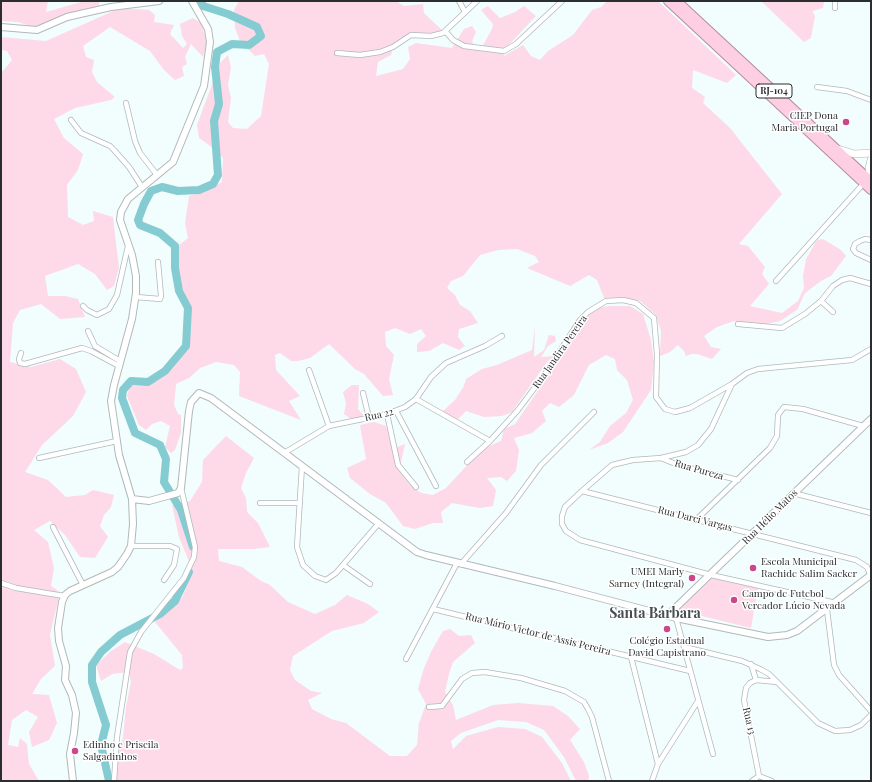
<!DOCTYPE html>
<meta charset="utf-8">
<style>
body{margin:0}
#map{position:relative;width:872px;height:782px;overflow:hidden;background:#f2fdfd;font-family:"Playfair Display",serif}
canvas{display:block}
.frame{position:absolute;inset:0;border:2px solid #2a2e2f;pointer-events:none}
</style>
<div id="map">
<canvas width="872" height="782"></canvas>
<div class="frame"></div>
</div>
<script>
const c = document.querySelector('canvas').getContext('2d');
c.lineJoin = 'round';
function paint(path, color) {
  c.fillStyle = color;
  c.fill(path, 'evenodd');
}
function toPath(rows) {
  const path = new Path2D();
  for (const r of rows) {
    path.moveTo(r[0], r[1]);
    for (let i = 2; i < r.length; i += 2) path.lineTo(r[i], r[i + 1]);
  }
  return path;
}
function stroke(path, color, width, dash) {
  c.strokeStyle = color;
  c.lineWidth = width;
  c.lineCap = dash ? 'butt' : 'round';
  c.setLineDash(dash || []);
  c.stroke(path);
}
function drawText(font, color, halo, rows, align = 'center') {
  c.font = font + ' "Playfair Display",serif';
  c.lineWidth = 3;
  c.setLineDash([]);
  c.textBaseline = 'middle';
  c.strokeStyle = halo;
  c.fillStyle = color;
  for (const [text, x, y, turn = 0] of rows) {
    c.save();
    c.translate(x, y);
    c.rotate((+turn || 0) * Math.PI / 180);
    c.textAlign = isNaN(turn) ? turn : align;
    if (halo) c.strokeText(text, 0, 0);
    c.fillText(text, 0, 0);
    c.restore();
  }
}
paint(toPath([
 [1,1,48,1,46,12,85,1,99,1,99,6,33,27,18,22,1,21],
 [239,1,396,1,404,6,423,4,424,13,443,31,426,37,410,38,393,48,391,55,378,62,376,76,403,69,410,59,408,47,416,43,452,48,464,29,472,26,476,32,472,41,474,45,482,47,492,29,493,24,481,10,488,6,500,18,515,12,524,6,536,16,505,49,504,56,523,45,531,56,540,60,548,51,573,35,592,10,601,7,607,1,658,1,736,75,727,83,693,70,692,88,705,97,703,103,730,128,782,194,739,244,748,246,765,267,762,274,769,284,750,306,782,313,798,301,804,288,803,276,806,259,817,240,823,239,841,250,846,256,831,276,821,281,805,293,797,310,780,321,763,325,734,321,717,327,704,336,711,347,721,349,712,359,697,354,691,354,686,356,684,351,678,345,670,352,660,356,661,331,656,315,640,301,620,297,604,298,597,280,589,275,570,286,527,268,539,262,535,256,517,249,498,250,480,255,463,276,451,281,447,288,455,295,460,305,470,311,478,323,459,329,458,337,465,346,459,350,443,343,429,351,417,352,417,344,426,336,421,329,410,334,395,328,385,332,386,346,394,355,389,379,393,395,383,396,364,374,355,369,329,344,310,358,298,361,291,361,280,353,275,355,276,370,300,396,289,401,301,420,239,396,240,372,234,365,216,362,200,368,189,378,176,384,174,405,178,414,181,415,181,433,175,450,171,453,165,447,170,426,161,421,152,424,146,430,139,425,127,396,130,386,147,385,157,381,172,369,190,345,190,305,181,286,178,269,178,246,188,238,185,223,189,196,204,191,222,182,223,158,209,145,199,138,197,125,220,63,228,55,231,67,228,85,231,98,228,122,233,128,247,129,261,116,269,64,264,54,255,56,240,41,235,28,234,10],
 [761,1,822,1,824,2,823,8,813,11,813,13,815,16,811,38,804,42],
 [120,8,149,10,155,15,154,22,174,25,170,34,183,48,187,44,182,36,180,24,193,18,201,23,207,42,203,57,191,44,185,57,187,64,182,67,184,76,175,80,164,70,150,51,110,27,83,46,86,57,94,60,92,72,97,82,115,97,111,100,75,108,54,119,64,138,83,154,78,170,67,185,68,217,83,225,94,221,93,211,113,217,119,268,114,286,107,290,95,274,78,264,45,276,48,296,65,296,78,299,85,317,60,319,41,304,20,310,13,323,10,362,31,367,60,359,76,369,86,392,73,416,42,445,25,472,48,480,66,497,85,495,93,490,114,495,111,507,104,515,100,526,108,537,95,558,80,557,65,535,50,521,34,530,48,542,54,568,51,586,60,592,50,635,55,666,41,679,32,694,49,695,57,723,49,740,32,747,29,732,38,717,26,710,12,720,8,745,18,747,20,738,27,744,29,764,39,781,1,781,1,73,12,60,7,51,1,50,1,37,46,41],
 [609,306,630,306,643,314,651,340,654,362,651,390,623,432,608,443,589,450,600,442,610,426,626,413,633,400,627,380,617,370,615,359,606,355,589,365,574,395,559,407,550,403,542,411,546,421,532,433,514,438,519,450,516,471,507,481,501,477,487,478,496,490,493,506,480,508,452,503,441,512,443,523,433,523,415,529,403,526,386,503,370,494,350,478,347,468,366,459,360,425,374,422,386,426,391,445,395,448,405,444,399,471,410,485,421,493,433,495,446,488,470,462,487,447,501,441,504,429,515,424,562,356,575,331,595,308],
 [535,325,534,357,544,350,549,335,555,336,556,341,548,346,541,357,554,356,547,362,512,412,502,416,484,417,466,411,456,421,442,412,455,400,464,386,466,379,482,369,497,365,532,350],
 [352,385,359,385,358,409,365,417,351,419,344,414,346,403,343,392],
 [226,436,254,458,246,473,241,488,246,498,247,512,258,523,270,547,253,549,218,549,219,561,242,567,261,581,270,585,288,602,315,614,335,605,347,595,368,604,379,612,364,623,332,631,293,656,290,670,295,680,311,691,322,693,308,700,312,709,331,719,346,723,390,756,407,756,417,745,419,723,426,704,418,689,424,668,432,650,443,631,450,629,459,636,471,635,475,643,453,662,449,674,445,692,453,705,456,720,493,705,518,703,553,706,568,716,580,729,570,740,584,762,589,776,588,781,576,781,564,757,544,730,526,722,498,720,461,733,451,741,453,749,466,736,498,727,525,729,542,737,562,763,571,781,115,781,116,762,123,738,126,707,131,682,129,672,112,674,101,681,96,665,111,651,125,642,154,654,180,670,183,668,182,655,155,622,182,598,193,571,179,537,172,505,190,501,202,482,203,460],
 [712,578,758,588,751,628,677,610]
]), '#fed9e8');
stroke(toPath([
 [193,547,181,510,164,482,166,459,160,445,135,433,122,398,123,390,131,381,148,382,165,371,186,346,188,308,179,291,175,268,175,246,160,233,140,225,138,220,144,204,151,191,162,187,178,191,199,190,213,184,218,175,214,121,219,104,215,67,217,52,232,44,249,45,261,36,257,27,228,14,203,6,201,1],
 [109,781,101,745,106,725,92,682,92,665,101,652,120,635,160,614,175,601,189,572]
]), '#85ccd2', 8);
const minor = toPath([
 [459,1,465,12],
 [835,8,835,1],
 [446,32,453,40,464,46,504,51,516,44,562,1],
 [337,53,360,55,380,52,393,47,411,35,431,36,443,33,477,1],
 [817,87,847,91,871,100],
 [126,103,135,141,140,153,157,175],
 [71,120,81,133,110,146,114,150,129,167,142,187],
 [871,240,865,239,860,241,855,244,853,249,856,253,871,260],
 [776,281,864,183],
 [136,297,160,299,161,296,158,262],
 [821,301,833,312],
 [83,306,87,310,97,315,109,309,117,295,128,246],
 [738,324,782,328,805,314,821,301,833,286,842,280,850,278,871,284],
 [88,331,95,346,120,361],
 [21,353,19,359,20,363,25,364,82,348,91,351,119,366],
 [309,370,329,426],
 [363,393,369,418],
 [416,399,490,441,518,410,545,374,580,320,588,312,606,301,623,300,636,303,654,318,657,354,656,397,665,409,675,412,690,408,732,384,747,373,758,369,852,360,871,349],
 [396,411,436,486],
 [387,414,398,465,416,487],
 [284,453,329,426,387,414,405,407,416,399,431,377,446,363,485,346,502,336],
 [39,458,117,441],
 [661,458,678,465,738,480],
 [467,462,490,441],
 [302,466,297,547,303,565,315,576,326,580,336,573,379,523],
 [582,491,612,465,633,460,661,458,686,452,698,445,711,429,732,384],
 [793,493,871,513],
 [260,503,300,503],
 [697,519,770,448,777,436,778,415,784,407,803,409,863,426],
 [53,527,83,585],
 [131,546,170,546,177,549,174,565,164,580],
 [461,564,506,513,541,465,594,412],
 [343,565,370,584],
 [1,583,16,588,64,596],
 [836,603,711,575,580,540,566,531,562,524,562,516,565,507,582,491,856,560,867,567,871,576],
 [433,609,690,671],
 [827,610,834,665,839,675,871,711],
 [676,618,713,754],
 [684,647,742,661,760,669,769,674,818,723,835,731,850,730,861,725,871,715],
 [631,657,658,764],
 [406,659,457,563],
 [751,664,756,680,750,683,746,688,744,700,759,776],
 [756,680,777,682],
 [429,707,442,706,462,679,472,673,485,672,521,678,565,691,584,702,588,709,592,717,609,781],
 [759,776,772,781],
 [114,781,117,737,130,652,141,632,184,578,194,557,195,547,181,488],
 [652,781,658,764,698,701],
 [752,781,759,776]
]);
const tertiary = toPath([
 [1,27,37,30,67,17,111,7,159,1],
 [132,499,149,501,178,493,181,488,189,411,191,402,199,393,211,398,417,552,426,555,555,586,676,618,768,637,787,635,797,631,871,575],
 [668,615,871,419],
 [73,781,70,754,74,733,76,713,72,695,65,680,66,666,59,641,58,628,62,602,65,595,70,591,112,572,118,567,127,554,131,546,133,524,132,499,119,455,111,401,114,385,132,319,136,293,136,276,132,255,120,220,121,212,128,199,173,162,204,86,210,42,208,29,192,1]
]);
const secondary = toPath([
 [838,149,854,154,871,153],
 [871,180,869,168,871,160]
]);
const trunk = toPath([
 [668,1,871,190],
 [677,1,871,181]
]);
stroke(minor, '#b0b9ba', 6);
stroke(tertiary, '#b0b9ba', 8);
stroke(secondary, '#b0b9ba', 8);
stroke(trunk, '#b48e9f', 10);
stroke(minor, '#fff', 4.5);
stroke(tertiary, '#fff', 6);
stroke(secondary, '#fff', 7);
stroke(trunk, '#fecee2', 8);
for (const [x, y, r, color] of [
 [846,122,4,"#cb478c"],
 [753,568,4,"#cb478c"],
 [692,578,4,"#cb478c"],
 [734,600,4,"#cb478c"],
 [667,629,4,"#cb478c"],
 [75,751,4,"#cb478c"]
]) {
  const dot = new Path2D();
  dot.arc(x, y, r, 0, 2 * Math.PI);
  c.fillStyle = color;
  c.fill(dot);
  stroke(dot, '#fff', 1.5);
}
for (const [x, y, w] of [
 [774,91,36]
]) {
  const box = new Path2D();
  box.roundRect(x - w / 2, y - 7, w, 14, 3);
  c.fillStyle = '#fff';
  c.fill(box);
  stroke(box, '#2a2e2f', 1);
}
drawText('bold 9px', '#2a2e2f', null, [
 ["RJ-104",774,91]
]);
drawText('10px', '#2a2e2f', '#fff', [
 ["CIEP Dona",838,116,"right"],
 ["Maria Portugal",838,128,"right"],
 ["Escola Municipal",761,562],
 ["Rachide Salim Sacker",761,574],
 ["UMEI Marly",684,572,"right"],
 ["Sarney (Integral)",684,584,"right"],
 ["Campo de Futebol",742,594],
 ["Vereador Lúcio Nevada",742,606],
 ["Colégio Estadual",667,641,"center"],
 ["David Capistrano",667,653,"center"],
 ["Edinho e Priscila",83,745],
 ["Salgadinhos",83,757]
], 'left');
drawText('10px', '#2a2e2f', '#fff', [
 ["Rua Jandira Pereira",560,352,-55],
 ["Rua 22",379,415,-13],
 ["Rua Pureza",699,470,16],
 ["Rua Hélio Matos",770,517,-45],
 ["Rua Darci Vargas",695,519,14],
 ["Rua Mário Victor de Assis Pereira",538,634,14],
 ["Rua 13",749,721,77]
]);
drawText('bold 14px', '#464e4f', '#fff', [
 ["Santa Bárbara",655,614]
]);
</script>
